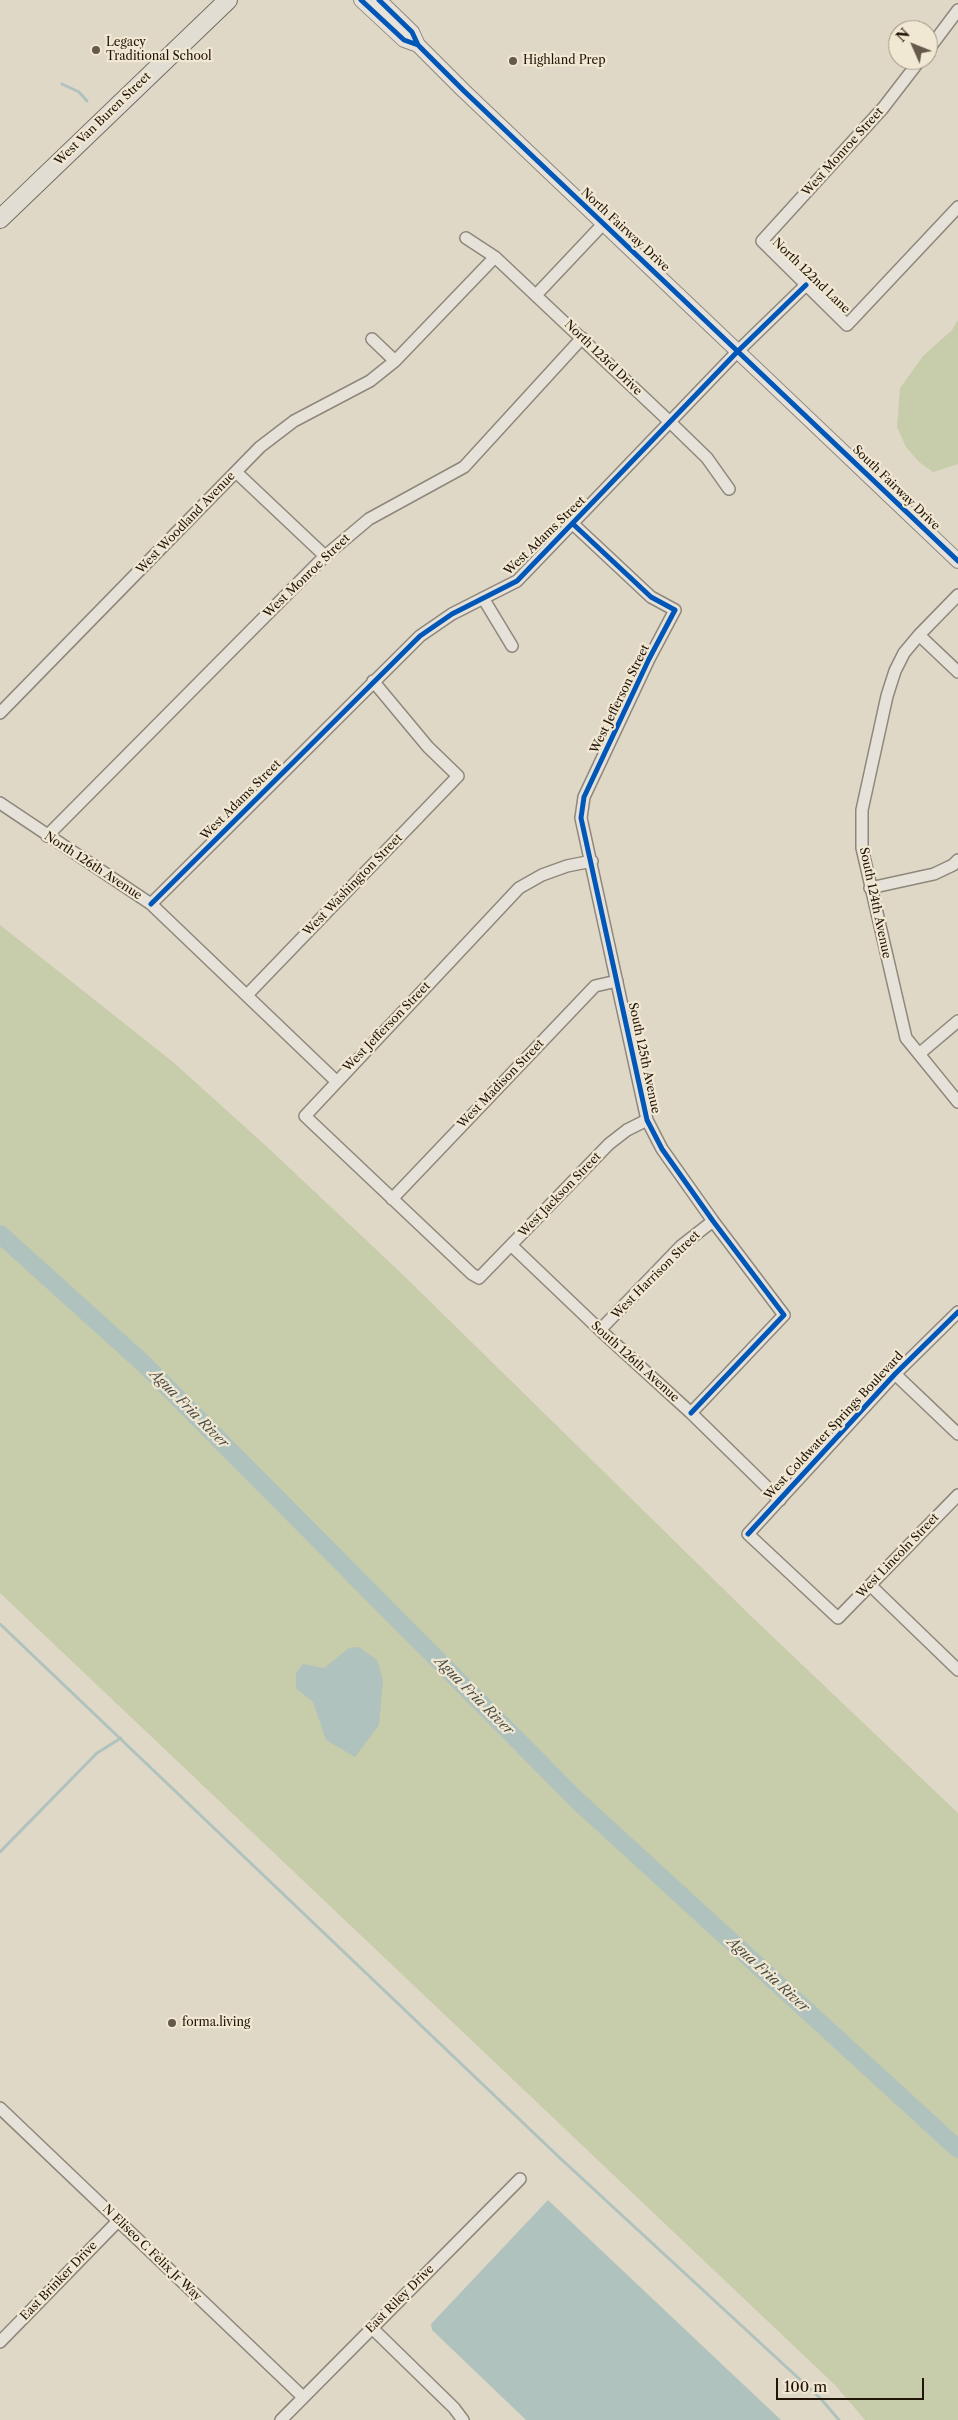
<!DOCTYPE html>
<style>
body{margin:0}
#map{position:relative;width:958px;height:2420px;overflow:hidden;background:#e0d8c6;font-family:"Libre Caslon Text",serif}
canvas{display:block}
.north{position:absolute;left:888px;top:20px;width:50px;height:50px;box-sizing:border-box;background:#f1e8d3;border:1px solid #9e9381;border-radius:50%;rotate:314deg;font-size:14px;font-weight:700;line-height:20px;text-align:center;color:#221407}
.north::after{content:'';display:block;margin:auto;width:18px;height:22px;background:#64594a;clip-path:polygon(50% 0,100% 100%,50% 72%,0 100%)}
.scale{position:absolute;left:776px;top:2378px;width:148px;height:22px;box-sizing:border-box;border:2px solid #221407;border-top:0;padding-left:6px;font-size:15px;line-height:18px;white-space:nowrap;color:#221407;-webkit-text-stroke:4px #f1e8d3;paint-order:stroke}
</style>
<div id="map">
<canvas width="958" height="2420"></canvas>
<div class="north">N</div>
<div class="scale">100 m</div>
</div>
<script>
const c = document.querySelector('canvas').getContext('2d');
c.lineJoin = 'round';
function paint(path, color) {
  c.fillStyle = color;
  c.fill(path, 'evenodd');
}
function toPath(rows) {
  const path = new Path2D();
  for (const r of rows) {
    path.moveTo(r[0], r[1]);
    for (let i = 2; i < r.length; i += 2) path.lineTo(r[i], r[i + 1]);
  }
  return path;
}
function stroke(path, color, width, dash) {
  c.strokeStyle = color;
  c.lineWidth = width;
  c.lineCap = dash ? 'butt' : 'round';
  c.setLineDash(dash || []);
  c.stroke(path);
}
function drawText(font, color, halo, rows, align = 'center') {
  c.font = font + ' "Libre Caslon Text",serif';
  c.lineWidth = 4.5;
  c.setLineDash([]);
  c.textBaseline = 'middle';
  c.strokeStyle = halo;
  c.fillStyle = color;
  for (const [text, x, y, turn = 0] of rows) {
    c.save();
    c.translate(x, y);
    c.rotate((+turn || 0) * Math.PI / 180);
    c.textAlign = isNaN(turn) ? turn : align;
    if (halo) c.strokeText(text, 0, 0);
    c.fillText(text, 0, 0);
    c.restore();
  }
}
paint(toPath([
 [958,320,958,464,933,472,919,462,906,447,897,427,900,388,923,356,952,330],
 [0,925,173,1062,265,1145,399,1271,752,1617,958,1813,958,2420,865,2420,836,2386,0,1593]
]), '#c7ccaa');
paint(toPath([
 [359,1647,377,1660,383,1680,379,1725,355,1757,326,1740,313,1702,296,1688,296,1673,303,1664,324,1668,349,1648],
 [548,2200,781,2420,526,2420,432,2330,431,2324]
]), '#b0c2be');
stroke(toPath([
 [62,84,79,92,87,101],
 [0,1624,561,2159,821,2399,839,2420],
 [0,1852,97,1753,121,1738]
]), '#b0c2be', 3);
stroke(toPath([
 [0,1234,144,1364,579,1802,958,2149]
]), '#b0c2be', 18);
const minor = toPath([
 [928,50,958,10],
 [920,60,883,108,762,241,847,325,958,207],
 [466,238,495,257,671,423,707,458,729,489],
 [536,295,604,223],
 [372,339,395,361],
 [236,472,325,556],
 [573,524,651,597,675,610,649,659,584,797,581,818,647,1120,662,1149,713,1221,784,1315,691,1413],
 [958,595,919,635,904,653,895,671,887,696,862,810,862,848,906,1038,958,1102],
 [483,598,512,646],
 [919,635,958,672],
 [0,713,260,447,294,421,370,381,395,361,495,257],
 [0,803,151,904,336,1081],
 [47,836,325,556,369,519,464,467,582,338],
 [592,861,567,866,542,875,519,888,305,1116,472,1274,479,1278,609,1144,627,1130,647,1120],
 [870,888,934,874,953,865,958,860],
 [151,904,420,636,452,614,517,581,738,351,806,285],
 [247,995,458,776,428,747,373,681],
 [919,1054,958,1021],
 [392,1199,595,986,617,981],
 [512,1246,600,1330,691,1413,780,1500],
 [958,1312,895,1374,748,1534,838,1618,958,1495],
 [600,1330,681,1246,713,1221],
 [895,1374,958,1434],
 [870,1585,958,1670],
 [0,2108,303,2397],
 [372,2328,454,2408,463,2420],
 [0,2342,118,2221],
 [281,2420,520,2179]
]);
const tertiary = toPath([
 [361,0,404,40,418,45],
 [379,0,412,32,418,45,464,91,958,561]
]);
const primary = toPath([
 [0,219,228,0]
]);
stroke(minor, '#8e877b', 14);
stroke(tertiary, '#8e877b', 16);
stroke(primary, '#736c62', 20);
stroke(minor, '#e6e2da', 11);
stroke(tertiary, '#e6e2da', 14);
stroke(primary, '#e2ddd3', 18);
stroke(toPath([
 [361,0,404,40,418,45],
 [379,0,412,32,418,45,464,91,958,561],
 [573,524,651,597,675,610,649,659,584,797,581,818,647,1120,662,1149,713,1221,784,1315,691,1413],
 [151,904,420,636,452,614,517,581,738,351,806,285],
 [748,1534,895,1374,958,1312]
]), '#0057b8', 5);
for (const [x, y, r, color] of [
 [96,50,5,"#64594a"],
 [513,61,5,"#64594a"],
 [172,2023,5,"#64594a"]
]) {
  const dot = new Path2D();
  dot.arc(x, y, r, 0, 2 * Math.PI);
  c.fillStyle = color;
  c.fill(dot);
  stroke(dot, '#f1e8d3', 2);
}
drawText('12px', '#221407', '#f1e8d3', [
 ["Legacy",106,43],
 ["Traditional School",106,57],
 ["Highland Prep",523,61],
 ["forma.living",182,2023]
], 'left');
drawText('12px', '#221407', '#f1e8d3', [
 ["West Van Buren Street",103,119,-44],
 ["West Monroe Street",843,152,-48],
 ["North Fairway Drive",625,230,43],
 ["North 122nd Lane",811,276,44],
 ["North 123rd Drive",603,358,44],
 ["South Fairway Drive",896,488,44],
 ["West Woodland Avenue",186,523,-46],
 ["West Adams Street",545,536,-44],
 ["West Monroe Street",307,576,-44],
 ["West Jefferson Street",620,699,-64],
 ["West Adams Street",241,800,-45],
 ["North 126th Avenue",93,866,33],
 ["West Washington Street",353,885,-46],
 ["South 124th Avenue",875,903,78],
 ["West Jefferson Street",387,1027,-46],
 ["South 125th Avenue",644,1058,78],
 ["West Madison Street",501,1084,-46],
 ["West Jackson Street",560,1195,-46],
 ["West Harrison Street",656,1275,-45],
 ["South 126th Avenue",635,1362,42],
 ["West Coldwater Springs Boulevard",834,1426,-47],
 ["West Lincoln Street",898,1556,-46],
 ["N Eliseo C Felix Jr Way",152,2253,44],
 ["East Brinker Drive",59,2281,-46],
 ["East Riley Drive",400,2299,-45]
]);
drawText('italic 14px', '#4c4e46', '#f1e8d3', [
 ["Agua Fria River",189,1409,45],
 ["Agua Fria River",474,1696,45],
 ["Agua Fria River",768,1975,42]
]);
</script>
